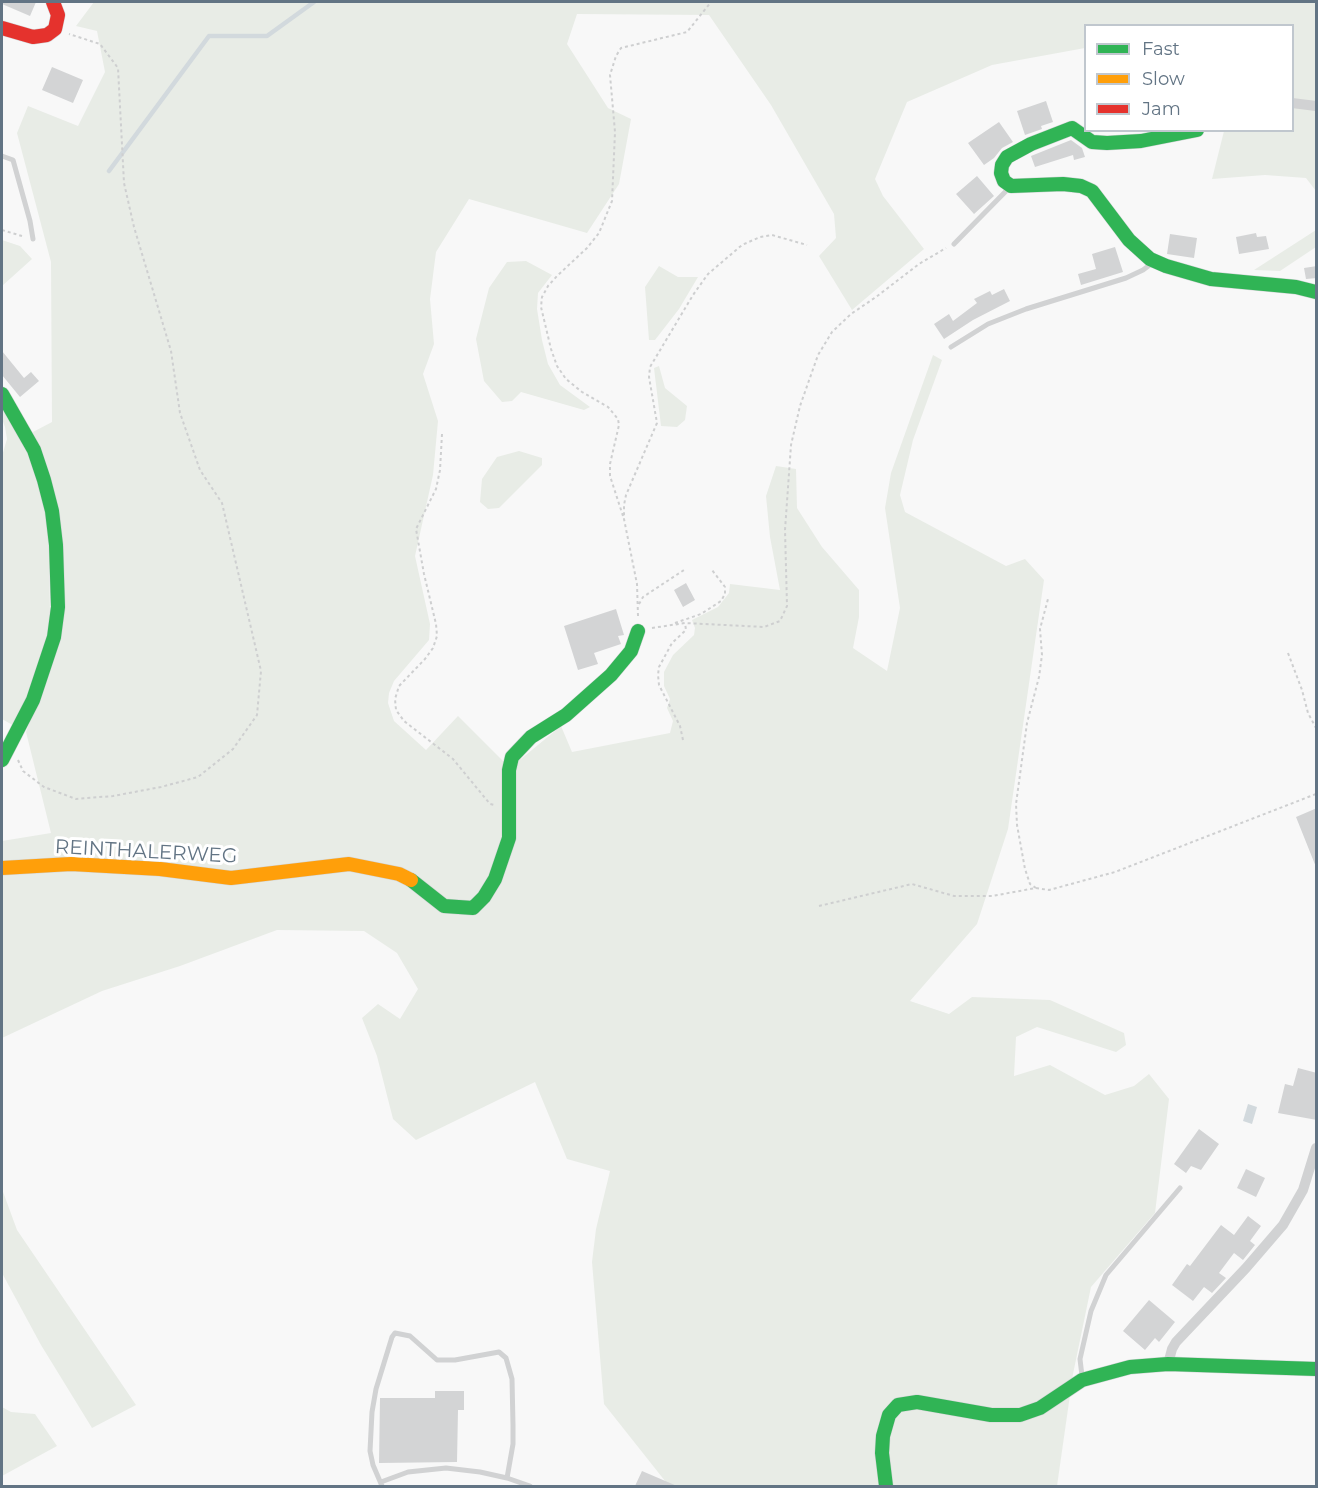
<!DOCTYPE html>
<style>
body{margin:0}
#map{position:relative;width:1318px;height:1488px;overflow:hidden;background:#f8f8f8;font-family:Montserrat,sans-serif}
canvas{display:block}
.frame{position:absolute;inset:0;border:3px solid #627484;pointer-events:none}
.legend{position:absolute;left:1084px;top:24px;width:210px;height:108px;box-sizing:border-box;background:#fff;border:2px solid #c0c7ce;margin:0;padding:8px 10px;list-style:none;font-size:18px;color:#627484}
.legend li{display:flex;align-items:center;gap:12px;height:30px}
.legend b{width:30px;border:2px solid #c0c7ce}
</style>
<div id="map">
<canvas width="1318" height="1488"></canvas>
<div class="frame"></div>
<ul class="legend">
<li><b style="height:8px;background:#30b455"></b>Fast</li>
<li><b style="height:8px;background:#ff9f0a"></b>Slow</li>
<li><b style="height:8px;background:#e5322d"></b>Jam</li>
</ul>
</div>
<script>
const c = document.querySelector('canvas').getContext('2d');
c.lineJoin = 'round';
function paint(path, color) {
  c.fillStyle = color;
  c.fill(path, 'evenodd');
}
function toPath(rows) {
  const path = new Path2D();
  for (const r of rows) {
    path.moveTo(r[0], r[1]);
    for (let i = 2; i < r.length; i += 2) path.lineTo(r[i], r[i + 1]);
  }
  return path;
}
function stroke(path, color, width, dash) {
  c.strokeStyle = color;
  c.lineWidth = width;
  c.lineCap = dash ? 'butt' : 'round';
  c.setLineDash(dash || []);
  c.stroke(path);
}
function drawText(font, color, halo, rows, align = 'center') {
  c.font = font + ' Montserrat,sans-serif';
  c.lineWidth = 6;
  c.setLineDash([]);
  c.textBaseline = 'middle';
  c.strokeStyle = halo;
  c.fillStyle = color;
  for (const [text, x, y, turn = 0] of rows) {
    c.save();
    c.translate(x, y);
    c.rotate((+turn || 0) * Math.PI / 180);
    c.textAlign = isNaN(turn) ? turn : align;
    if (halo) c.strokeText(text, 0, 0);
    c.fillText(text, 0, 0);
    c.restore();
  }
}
paint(toPath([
 [94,2,1316,2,1316,191,1306,178,1265,175,1212,179,1224,131,1292,130,1292,26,1086,26,1085,48,992,65,907,102,875,179,883,196,924,249,852,310,819,256,836,238,834,214,771,105,709,15,577,14,567,44,608,108,631,119,619,184,587,233,469,199,436,252,430,299,434,344,423,374,438,421,433,475,415,556,430,624,429,640,394,681,389,693,388,703,394,721,426,750,458,716,503,761,521,759,561,726,572,752,670,733,673,721,667,708,670,699,664,686,664,672,673,655,694,635,695,628,692,620,718,607,729,593,730,584,780,590,770,537,766,496,776,466,796,469,797,508,822,547,859,590,859,617,853,648,887,671,900,608,885,508,891,473,933,355,942,360,913,440,900,495,905,512,1006,566,1025,559,1044,580,1008,829,977,924,910,1001,949,1014,972,997,1050,1000,1124,1033,1126,1045,1116,1052,1037,1027,1016,1037,1014,1076,1050,1065,1105,1095,1134,1086,1149,1074,1169,1099,1155,1213,1091,1287,1073,1374,1057,1486,669,1486,604,1404,592,1262,596,1229,610,1171,567,1159,535,1082,416,1140,393,1119,377,1056,362,1018,378,1004,400,1019,418,989,397,953,364,931,277,930,180,966,102,991,2,1038,2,841,51,833,26,732,51,664,62,607,33,432,52,422,51,262,17,133,28,106,78,126,105,72,97,31,76,26],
 [1316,230,1316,247,1280,271,1254,270],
 [2,240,20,246,32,259,2,286],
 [526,261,552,275,538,293,537,309,542,340,548,364,560,385,590,407,584,410,521,392,512,401,502,402,484,381,476,339,489,288,507,262],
 [659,266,678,277,698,277,679,309,655,340,649,340,645,287],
 [659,366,665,388,687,406,685,420,677,427,661,426,654,368],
 [2,402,24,437,48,514,50,612,48,637,16,727,2,719,2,456,7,439,5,427,2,419],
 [519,451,542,458,542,465,499,508,488,509,480,502,482,479,497,457],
 [2,1189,17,1230,136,1405,92,1428,41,1345,2,1273],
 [2,1407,11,1412,35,1414,57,1446,2,1476]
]), '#e8ece6');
paint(toPath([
 [1248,1104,1257,1107,1252,1124,1243,1121]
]), '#d2d9dd');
stroke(toPath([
 [109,171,209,36,267,36,314,2]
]), '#d2d9dd', 4.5);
paint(toPath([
 [2,2,36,2,30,16,2,4],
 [52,67,83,80,73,103,42,90],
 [1046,101,1053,122,1041,126,1042,129,1025,135,1017,111],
 [999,122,1013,142,1002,148,994,158,984,165,968,143],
 [1071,140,1082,148,1085,157,1074,160,1073,155,1035,167,1031,156],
 [977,176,994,196,974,214,956,194],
 [1256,233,1257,237,1266,236,1269,249,1239,254,1236,237],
 [1170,234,1197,238,1194,258,1167,254],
 [1115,247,1123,272,1081,285,1078,274,1096,269,1092,254],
 [1317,266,1317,278,1306,279,1304,268],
 [1004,289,1010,301,973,320,944,339,934,324,949,314,953,321,977,303,974,299,990,291,992,295],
 [2,351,24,378,31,372,39,381,20,397,2,375],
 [686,583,695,600,683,607,674,590],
 [616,609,624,635,618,636,621,644,594,653,598,664,578,670,564,626],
 [1317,808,1317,867,1316,867,1296,817],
 [1298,1068,1317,1073,1317,1120,1278,1113,1285,1084,1293,1086],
 [1199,1129,1219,1144,1201,1170,1191,1166,1186,1173,1174,1164],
 [1246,1169,1265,1178,1256,1197,1237,1188],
 [1248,1216,1261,1226,1250,1241,1255,1245,1243,1260,1234,1253,1219,1273,1226,1278,1212,1293,1204,1287,1193,1301,1172,1285,1187,1264,1190,1266,1221,1225,1234,1235],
 [1149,1300,1175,1322,1159,1342,1155,1338,1145,1350,1123,1331],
 [435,1391,464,1391,464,1410,458,1410,457,1462,379,1463,380,1398,435,1398],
 [642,1471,677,1486,635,1486]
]), '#d3d4d5');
const fast = toPath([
 [1197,130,1141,141,1107,143,1092,142,1072,128,1031,144,1007,157,1002,165,1001,173,1004,181,1011,186,1063,184,1081,186,1092,191,1129,240,1150,259,1166,266,1211,279,1296,287,1316,292],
 [2,394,34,450,44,480,52,511,56,545,58,607,54,637,33,700,2,760],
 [411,880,444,906,473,908,484,897,495,879,509,838,509,770,512,757,531,737,566,715,611,675,631,651,638,631],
 [886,1486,882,1453,883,1436,889,1415,898,1405,917,1402,991,1415,1020,1415,1040,1408,1082,1380,1130,1367,1168,1364,1316,1369]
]);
const slow = toPath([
 [2,868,71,864,160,869,231,878,349,864,399,874,411,880]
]);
const jam = toPath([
 [2,28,33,37,47,35,55,29,58,15,53,2]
]);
stroke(fast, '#d3d5d7', 15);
stroke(slow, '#d3d5d7', 15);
stroke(jam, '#d3d5d7', 15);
stroke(toPath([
 [1211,2,1214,2],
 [2,230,22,236],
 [442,434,440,470,436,489,416,529,424,574,436,624,437,636,433,648,425,659,399,686,395,699,396,710,404,721,453,759,490,804,494,805],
 [623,516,610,476,610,464,619,425,618,419,608,407,582,392,566,379,557,366,551,349,541,307,542,297,548,286,557,276,587,248,599,233,612,201,615,132,610,75,616,56,621,48,687,32,711,2],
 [639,604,643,597,684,570],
 [638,616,637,584,624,519,624,505,626,495,657,423,649,377,650,367,693,295,708,274,742,245,760,237,772,235,807,245],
 [675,623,701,614,721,601,725,594,725,587,712,570],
 [652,628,685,623,764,627,780,621,787,606,785,530,791,445,800,406,818,355,832,332,851,314,876,297,919,264,946,248],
 [1288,653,1302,690,1308,713,1316,728],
 [683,740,680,726,659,685,658,675,659,667,672,643,686,630,685,623],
 [18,760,23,771,44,787,76,799,113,796,161,787,198,777,233,749,257,715,261,671,222,503,200,470,180,413,171,351,134,227,124,183,118,68,100,44,69,34],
 [1036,888,1030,884,1025,869,1017,825,1016,804,1027,723,1039,677,1042,655,1040,629,1048,599],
 [819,906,912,884,954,896,992,896,1036,888,1049,890,1115,872,1316,794]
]), '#cecfd0', 2, [3, 3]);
stroke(toPath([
 [2,156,13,160,30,221,33,239],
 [954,244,1010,187],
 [951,347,988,324,1026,309,1126,278,1143,270,1151,264],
 [1082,1376,1080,1359,1091,1311,1106,1275,1180,1188],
 [381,1482,408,1472,446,1468,480,1472,507,1478,530,1486],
 [382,1486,373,1465,370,1451,372,1412,376,1389,392,1337,395,1333,410,1336,437,1360,455,1360,499,1352,506,1358,512,1379,513,1425,513,1444,507,1478]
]), '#d1d2d3', 5);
stroke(toPath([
 [1292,103,1316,106],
 [1168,1364,1172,1349,1176,1342,1246,1268,1283,1225,1303,1190,1316,1148]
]), '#d1d2d3', 10);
stroke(fast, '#30b455', 14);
stroke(slow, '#ff9f0a', 14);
stroke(jam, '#e5322d', 14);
drawText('20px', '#627484', '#fff', [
 ["REINTHALERWEG",146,852,3]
]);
</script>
